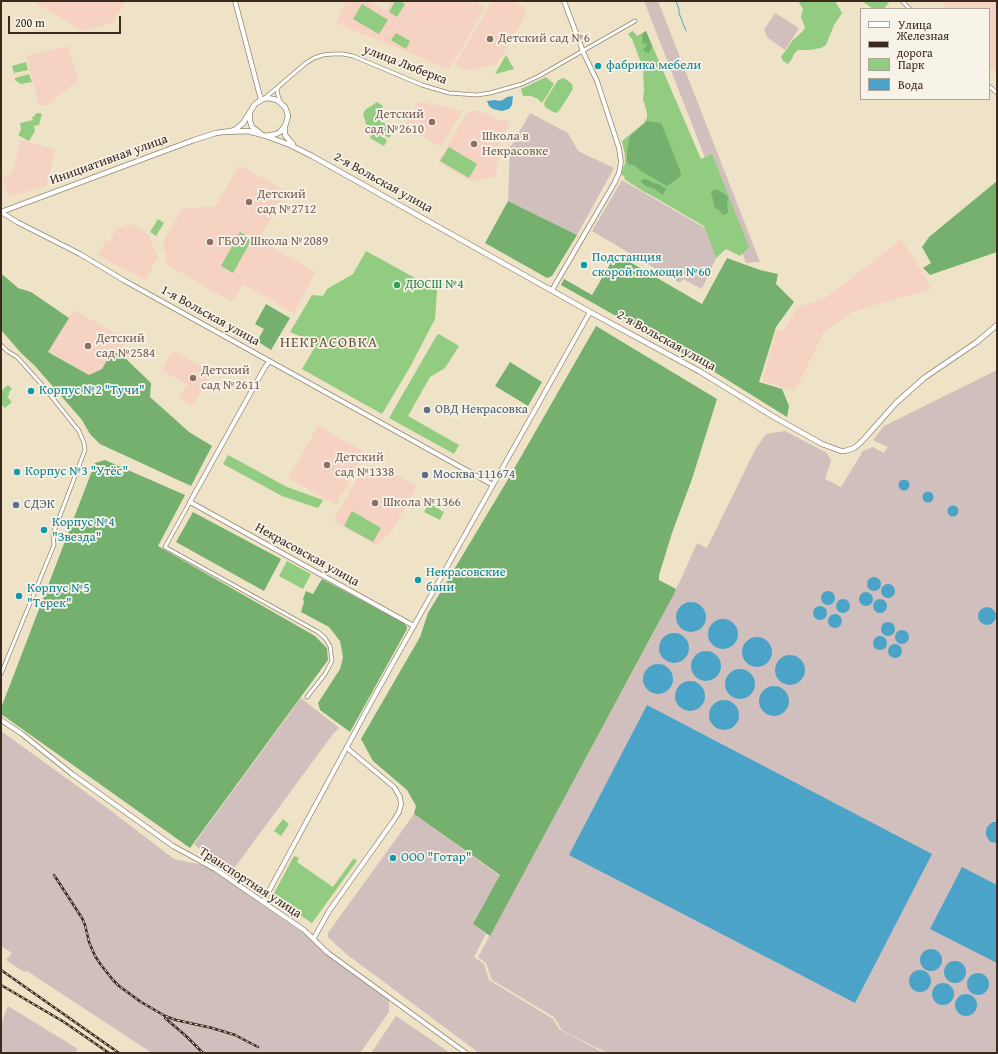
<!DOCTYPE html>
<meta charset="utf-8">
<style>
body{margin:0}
#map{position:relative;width:998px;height:1054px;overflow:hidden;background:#eee3c6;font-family:"Gentium Book Plus",serif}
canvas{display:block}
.frame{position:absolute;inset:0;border:2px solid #3b2a1e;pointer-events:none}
.legend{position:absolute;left:860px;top:8px;width:130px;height:92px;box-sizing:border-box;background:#f7f3e8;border:1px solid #aca397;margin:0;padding:5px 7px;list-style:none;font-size:12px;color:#3b2a1e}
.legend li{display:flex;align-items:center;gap:8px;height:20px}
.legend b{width:20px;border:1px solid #aca397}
.scale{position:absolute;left:8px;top:16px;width:113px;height:18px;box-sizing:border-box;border:2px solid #3b2a1e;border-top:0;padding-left:5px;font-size:12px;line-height:14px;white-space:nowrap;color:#3b2a1e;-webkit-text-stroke:3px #f7f3e8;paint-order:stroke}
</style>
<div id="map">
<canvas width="998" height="1054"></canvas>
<div class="frame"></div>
<ul class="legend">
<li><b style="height:5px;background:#fff"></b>Улица</li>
<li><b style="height:5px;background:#3b2a1e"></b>Железная дорога</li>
<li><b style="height:11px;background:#92cc80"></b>Парк</li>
<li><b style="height:11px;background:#4ba4c8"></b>Вода</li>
</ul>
<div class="scale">200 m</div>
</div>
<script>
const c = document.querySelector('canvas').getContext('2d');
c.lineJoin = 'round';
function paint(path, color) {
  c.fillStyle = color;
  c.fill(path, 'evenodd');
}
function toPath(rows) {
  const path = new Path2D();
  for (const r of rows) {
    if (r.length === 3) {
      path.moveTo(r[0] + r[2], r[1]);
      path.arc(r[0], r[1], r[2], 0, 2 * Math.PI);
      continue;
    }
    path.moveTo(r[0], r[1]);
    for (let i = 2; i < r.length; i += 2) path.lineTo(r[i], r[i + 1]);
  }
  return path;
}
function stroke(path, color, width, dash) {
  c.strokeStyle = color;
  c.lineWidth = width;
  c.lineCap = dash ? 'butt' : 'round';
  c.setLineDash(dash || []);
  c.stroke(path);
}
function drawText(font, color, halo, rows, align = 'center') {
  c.font = font + ' "Gentium Book Plus",serif';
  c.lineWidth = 3.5;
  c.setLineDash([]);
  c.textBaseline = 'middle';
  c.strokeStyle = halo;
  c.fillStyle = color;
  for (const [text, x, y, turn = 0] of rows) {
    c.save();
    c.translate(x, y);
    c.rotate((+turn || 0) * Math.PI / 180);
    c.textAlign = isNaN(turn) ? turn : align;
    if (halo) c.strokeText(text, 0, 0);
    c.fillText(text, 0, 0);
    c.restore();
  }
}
paint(toPath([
 [34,1,126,1,113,23,83,31,35,3],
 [346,1,369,1,386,11,391,1,474,1,485,8,449,69,336,23],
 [493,1,513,1,525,8,526,15,496,65,465,70,455,64],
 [941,1,997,1,997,73,989,66,989,9,946,9],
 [68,46,79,80,47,105,39,105,26,56],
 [419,101,462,111,441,147,405,126],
 [468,111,481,111,501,122,503,119,510,123,498,146,496,177,470,181,438,162],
 [21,140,55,150,47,185,10,197,2,178,13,172],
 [239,165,286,191,259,240,316,272,294,313,243,284,232,302,167,265,163,241,182,209,216,206],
 [131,224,148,234,158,257,145,280,98,255,106,240,109,242,116,228,121,228],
 [902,239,932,289,854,311,824,332,795,391,762,381,776,331,784,330,798,307,825,298],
 [74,310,127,340,119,355,112,351,102,369,89,375,48,351],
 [176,352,212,372,193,406,179,398,187,384,162,371,171,353],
 [318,426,365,452,336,505,288,478],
 [371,465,385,473,388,470,417,486,392,531,381,541,378,546,333,521,362,470,367,473]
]), '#f6d2c3');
paint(toPath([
 [644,1,658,1,760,262,746,263],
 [775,13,799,28,785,50,768,38,764,30],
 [530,113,568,133,578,151,614,168,577,235,508,201,510,148],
 [622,180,705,228,716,258,702,289,683,279,680,283,592,231],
 [997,370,997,1053,607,1053,562,1030,554,1017,492,980,486,963,478,957,656,628,682,577,697,543,707,548,755,450,766,434,785,431,827,453,831,461,825,479,841,487,863,451,873,447,884,453,888,447,873,440,884,426],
 [301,698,339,728,333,734,230,874,194,844],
 [1,731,106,807,174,859,207,866,261,904,310,938,324,952,389,1000,389,1012,360,1053,152,1053,27,971,24,972,6,960,12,953,1,946],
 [414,814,500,876,473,924,486,934,474,957,484,964,489,980,553,1019,559,1029,604,1053,479,1053,345,953,328,937,328,933],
 [8,1006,78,1049,75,1053,1,1053,1,1027,5,1013],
 [396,1016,427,1037,450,1053,371,1053]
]), '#d1bfbd');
paint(toPath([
 [395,1,400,1,405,4,397,17,389,12],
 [798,1,835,1,842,13,834,25,826,45,821,48,810,50,798,50,794,54,792,59,788,64,783,61,781,57,793,40,801,33,805,28,801,17,803,9],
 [862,1,890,1,884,9,873,9],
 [362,4,388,20,379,34,353,19],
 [633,31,637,36,646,31,701,159,712,154,749,247,740,256,726,249,716,258,704,226,647,193,646,193,624,179,625,177,621,174,625,163,625,155,622,141,644,123,647,118,647,113,643,99,644,90,643,68,632,39,628,34],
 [396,33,410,41,406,49,391,40],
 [506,55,514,69,495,74],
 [26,62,28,70,14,73,12,66],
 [29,74,32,82,21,84,15,80,15,78],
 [546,77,554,84,542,103,538,99,531,96,523,96,521,89],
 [564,78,572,84,573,89,559,111,556,113,553,112,545,107,544,104,545,101,558,80],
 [377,102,383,106,376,118,394,129,389,138,366,124,365,120,363,115,364,112,366,109,368,108],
 [39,113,42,114,39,125,34,126,35,131,29,141,18,135,21,130,20,123,33,120,32,117,35,116,35,114],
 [374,131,387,140,384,146,370,138],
 [449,147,477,164,469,178,440,161],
 [158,219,164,223,156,236,150,232],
 [240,232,252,239,233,273,221,266],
 [366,251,437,290,435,319,410,367,382,414,302,369,316,345,302,337,290,332,312,295,323,296,327,289,353,274],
 [439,334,459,346,445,368,430,377,408,416,459,445,454,454,389,418,437,335],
 [8,385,12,389,9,392,9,395,7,397,12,402,5,408,1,404,1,394,3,389],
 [228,455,287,487,323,500,318,508,282,496,223,464],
 [429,503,444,512,440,520,424,512],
 [352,511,381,528,373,542,344,526],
 [287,561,311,574,303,589,279,576],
 [283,819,289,824,281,836,274,831],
 [294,856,299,858,297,862,333,887,354,858,357,861,312,923,272,897]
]), '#92cc80');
paint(toPath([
 [646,31,652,46,649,53,645,52,643,49,647,46,646,43,643,44,642,36,643,33],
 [647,121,661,123,680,170,681,176,667,186,641,171,634,165,629,165,627,161,627,151,630,136],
 [645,179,654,183,659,184,666,189,663,195,653,188,648,187,642,183,641,180],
 [997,181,997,252,930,275,923,268,931,263,922,247,929,237],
 [715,189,723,193,728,197,727,203,728,213,723,215,719,210,715,208,711,192],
 [508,201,577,235,552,276,547,278,485,243],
 [616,254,702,304,727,258,760,270,778,274,776,284,794,302,776,327,759,382,782,389,789,406,787,417,705,366,561,285,564,279,592,295],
 [3,275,18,288,31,292,69,318,48,352,89,375,102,369,112,351,125,358,151,383,150,397,189,432,212,446,191,486,100,444,90,434,82,420,35,366,22,354,1,330,1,276],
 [266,304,290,318,271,350,257,341,264,329,255,324],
 [596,326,717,399,692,479,672,533,659,575,659,580,676,589,674,594,490,936,473,924,500,875,414,814,416,806,407,790,373,761,361,739,420,637,428,613,507,481],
 [510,362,542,382,528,406,495,386],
 [105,460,185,495,158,546,315,636,327,648,328,660,190,848,1,714,1,707,3,703,95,463],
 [193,512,281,559,264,591,176,542],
 [322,579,404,623,407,627,407,629,350,732,320,710,318,703,340,669,343,657,340,641,329,627,301,612,304,602,303,599,306,591,313,594]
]), '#75b06e');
paint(toPath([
 [513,96,512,105,509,109,502,111,493,109,489,106,487,101,495,100,499,101,503,100,507,97],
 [904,485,5.5],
 [928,497,5.5],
 [953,511,5.5],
 [874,584,7],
 [888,591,7],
 [828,598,7],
 [866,599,7],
 [880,606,7],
 [843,606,7],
 [691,617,15],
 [820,613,7],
 [987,616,9],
 [835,621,7],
 [723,634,15],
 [888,629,7],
 [902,637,7],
 [674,648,15],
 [880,643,7],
 [757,652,15],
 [895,651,7],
 [706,666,15],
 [790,670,15],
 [658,679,15],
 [740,684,15],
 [690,696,15],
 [774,701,15],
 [724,715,15],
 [647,705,932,854,855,1003,569,855],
 [993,822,997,822,997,843,991,842,988,839,986,835,986,831,987,827,990,824],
 [962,867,997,885,997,963,930,929],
 [931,960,11],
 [955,972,11],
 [920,981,11],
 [978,984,11],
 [943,994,11],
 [966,1005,11]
]), '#4ba4c8');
stroke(toPath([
 [676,1,679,9,679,13,686,31]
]), '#4ba4c8', 1);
const minor = toPath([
 [902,1,910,9],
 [279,86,277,90,278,95,280,101],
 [989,86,997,93],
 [265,98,306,63,314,58,323,55,333,54,343,54,353,56,422,85,449,93,477,95,490,93,522,84,539,76,635,21],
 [1,345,7,351,17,357,43,386,79,431,84,443,85,450,53,534,54,545,1,674],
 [190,502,165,547,318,632,325,638,330,646,332,661,325,674,307,697]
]);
const tertiary = toPath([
 [235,1,261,100],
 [1,212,17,222,80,254,125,281,493,485],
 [552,290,615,182,619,173,621,162,619,148,597,81,584,54,564,1],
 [270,361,265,367,190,502,414,626],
 [1,720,22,734,72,774,173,846,215,869,304,930,328,953,466,1053],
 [263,902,375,695,590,312],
 [314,938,329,911,394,820,399,812,401,804,400,797,394,787,347,748]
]);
const secondary = toPath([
 [250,112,250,121,252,127,260,133],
 [285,127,285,135,290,141,293,144],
 [266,136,290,145,312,156,590,312,699,371,774,417,822,444,841,451,845,451,854,448,859,444,865,438,896,403,924,378,977,342,997,325],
 [1,212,194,140,216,133,231,131,236,129,243,123,255,104,263,99,268,98,277,100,285,107,287,112,288,116,285,126,280,132,276,134,266,136,248,131,225,132]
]);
stroke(minor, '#948672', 4.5);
stroke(tertiary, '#948672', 5.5);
stroke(secondary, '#948672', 6);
stroke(minor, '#fff', 3);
stroke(tertiary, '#fff', 4);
stroke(secondary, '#fff', 4.5);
const rail = toPath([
 [54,875,82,918,85,925,89,942,95,956,101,965,113,980,119,986,141,1002,165,1016,176,1020,212,1028,235,1035,258,1047],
 [1,970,119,1053],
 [1,985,64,1022,109,1053],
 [165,1018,186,1036,203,1053]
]);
stroke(rail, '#3b2a1e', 2.5);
stroke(rail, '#f7f3e8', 1, [3]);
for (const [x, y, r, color] of [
 [490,39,4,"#8d6e63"],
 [598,66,4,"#0f9aa8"],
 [432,122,4,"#8d6e63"],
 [474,144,4,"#8d6e63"],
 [249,202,4,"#8d6e63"],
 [210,242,4,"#8d6e63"],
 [584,265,4,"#0f9aa8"],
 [397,285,4,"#2e9e5b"],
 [88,346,4,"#8d6e63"],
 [193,378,4,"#8d6e63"],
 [31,391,4,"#0f9aa8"],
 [427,410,4,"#5c6f8a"],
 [327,465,4,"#8d6e63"],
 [17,472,4,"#0f9aa8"],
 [425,475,4,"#5c6f8a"],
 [375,503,4,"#8d6e63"],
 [16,505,4,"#5c6f8a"],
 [44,530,4,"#0f9aa8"],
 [418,580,4,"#0f9aa8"],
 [19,596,4,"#0f9aa8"],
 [393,858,4,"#0f9aa8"]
]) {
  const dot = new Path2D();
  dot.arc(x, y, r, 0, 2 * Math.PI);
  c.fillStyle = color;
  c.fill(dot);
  stroke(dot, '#f7f3e8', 1.5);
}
drawText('13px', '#785e54', '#f7f3e8', [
 ["Детский сад №6",498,39],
 ["Детский",424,115,"right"],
 ["сад №2610",424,130,"right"],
 ["Школа в",482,137],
 ["Некрасовке",482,152],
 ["Детский",257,195],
 ["сад №2712",257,210],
 ["ГБОУ Школа №2089",218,242],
 ["Детский",96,339],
 ["сад №2584",96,354],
 ["Детский",201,371],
 ["сад №2611",201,386],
 ["Детский",335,458],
 ["сад №1338",335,473],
 ["Школа №1366",383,503]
], 'left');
drawText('13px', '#3b2a1e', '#f7f3e8', [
 ["улица Люберка",405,65,21],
 ["Инициативная улица",109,160,-20],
 ["2-я Вольская улица",383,183,29],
 ["1-я Вольская улица",210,316,29],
 ["2-я Вольская улица",666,341,29],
 ["Некрасовская улица",307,555,29],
 ["Транспортная улица",250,883,33]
]);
drawText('13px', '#0d838f', '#f7f3e8', [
 ["фабрика мебели",606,66],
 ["Подстанция",592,258],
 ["скорой помощи №60",592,273],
 ["Корпус №2 \"Тучи\"",39,391],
 ["Корпус №3 \"Утёс\"",25,472],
 ["Корпус №4",52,523],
 ["\"Звезда\"",52,538],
 ["Некрасовские",426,573],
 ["бани",426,588],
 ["Корпус №5",27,589],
 ["\"Терек\"",27,604],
 ["ООО \"Готар\"",401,858]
], 'left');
drawText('13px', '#27864d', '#f7f3e8', [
 ["ДЮСШ №4",405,285]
], 'left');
drawText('13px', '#4e5e75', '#f7f3e8', [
 ["ОВД Некрасовка",435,410],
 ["Москва 111674",433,475],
 ["СДЭК",24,505]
], 'left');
c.letterSpacing = '1px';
drawText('15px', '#6c5338', '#f7f3e8', [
 ["НЕКРАСОВКА",329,343]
]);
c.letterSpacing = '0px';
</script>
